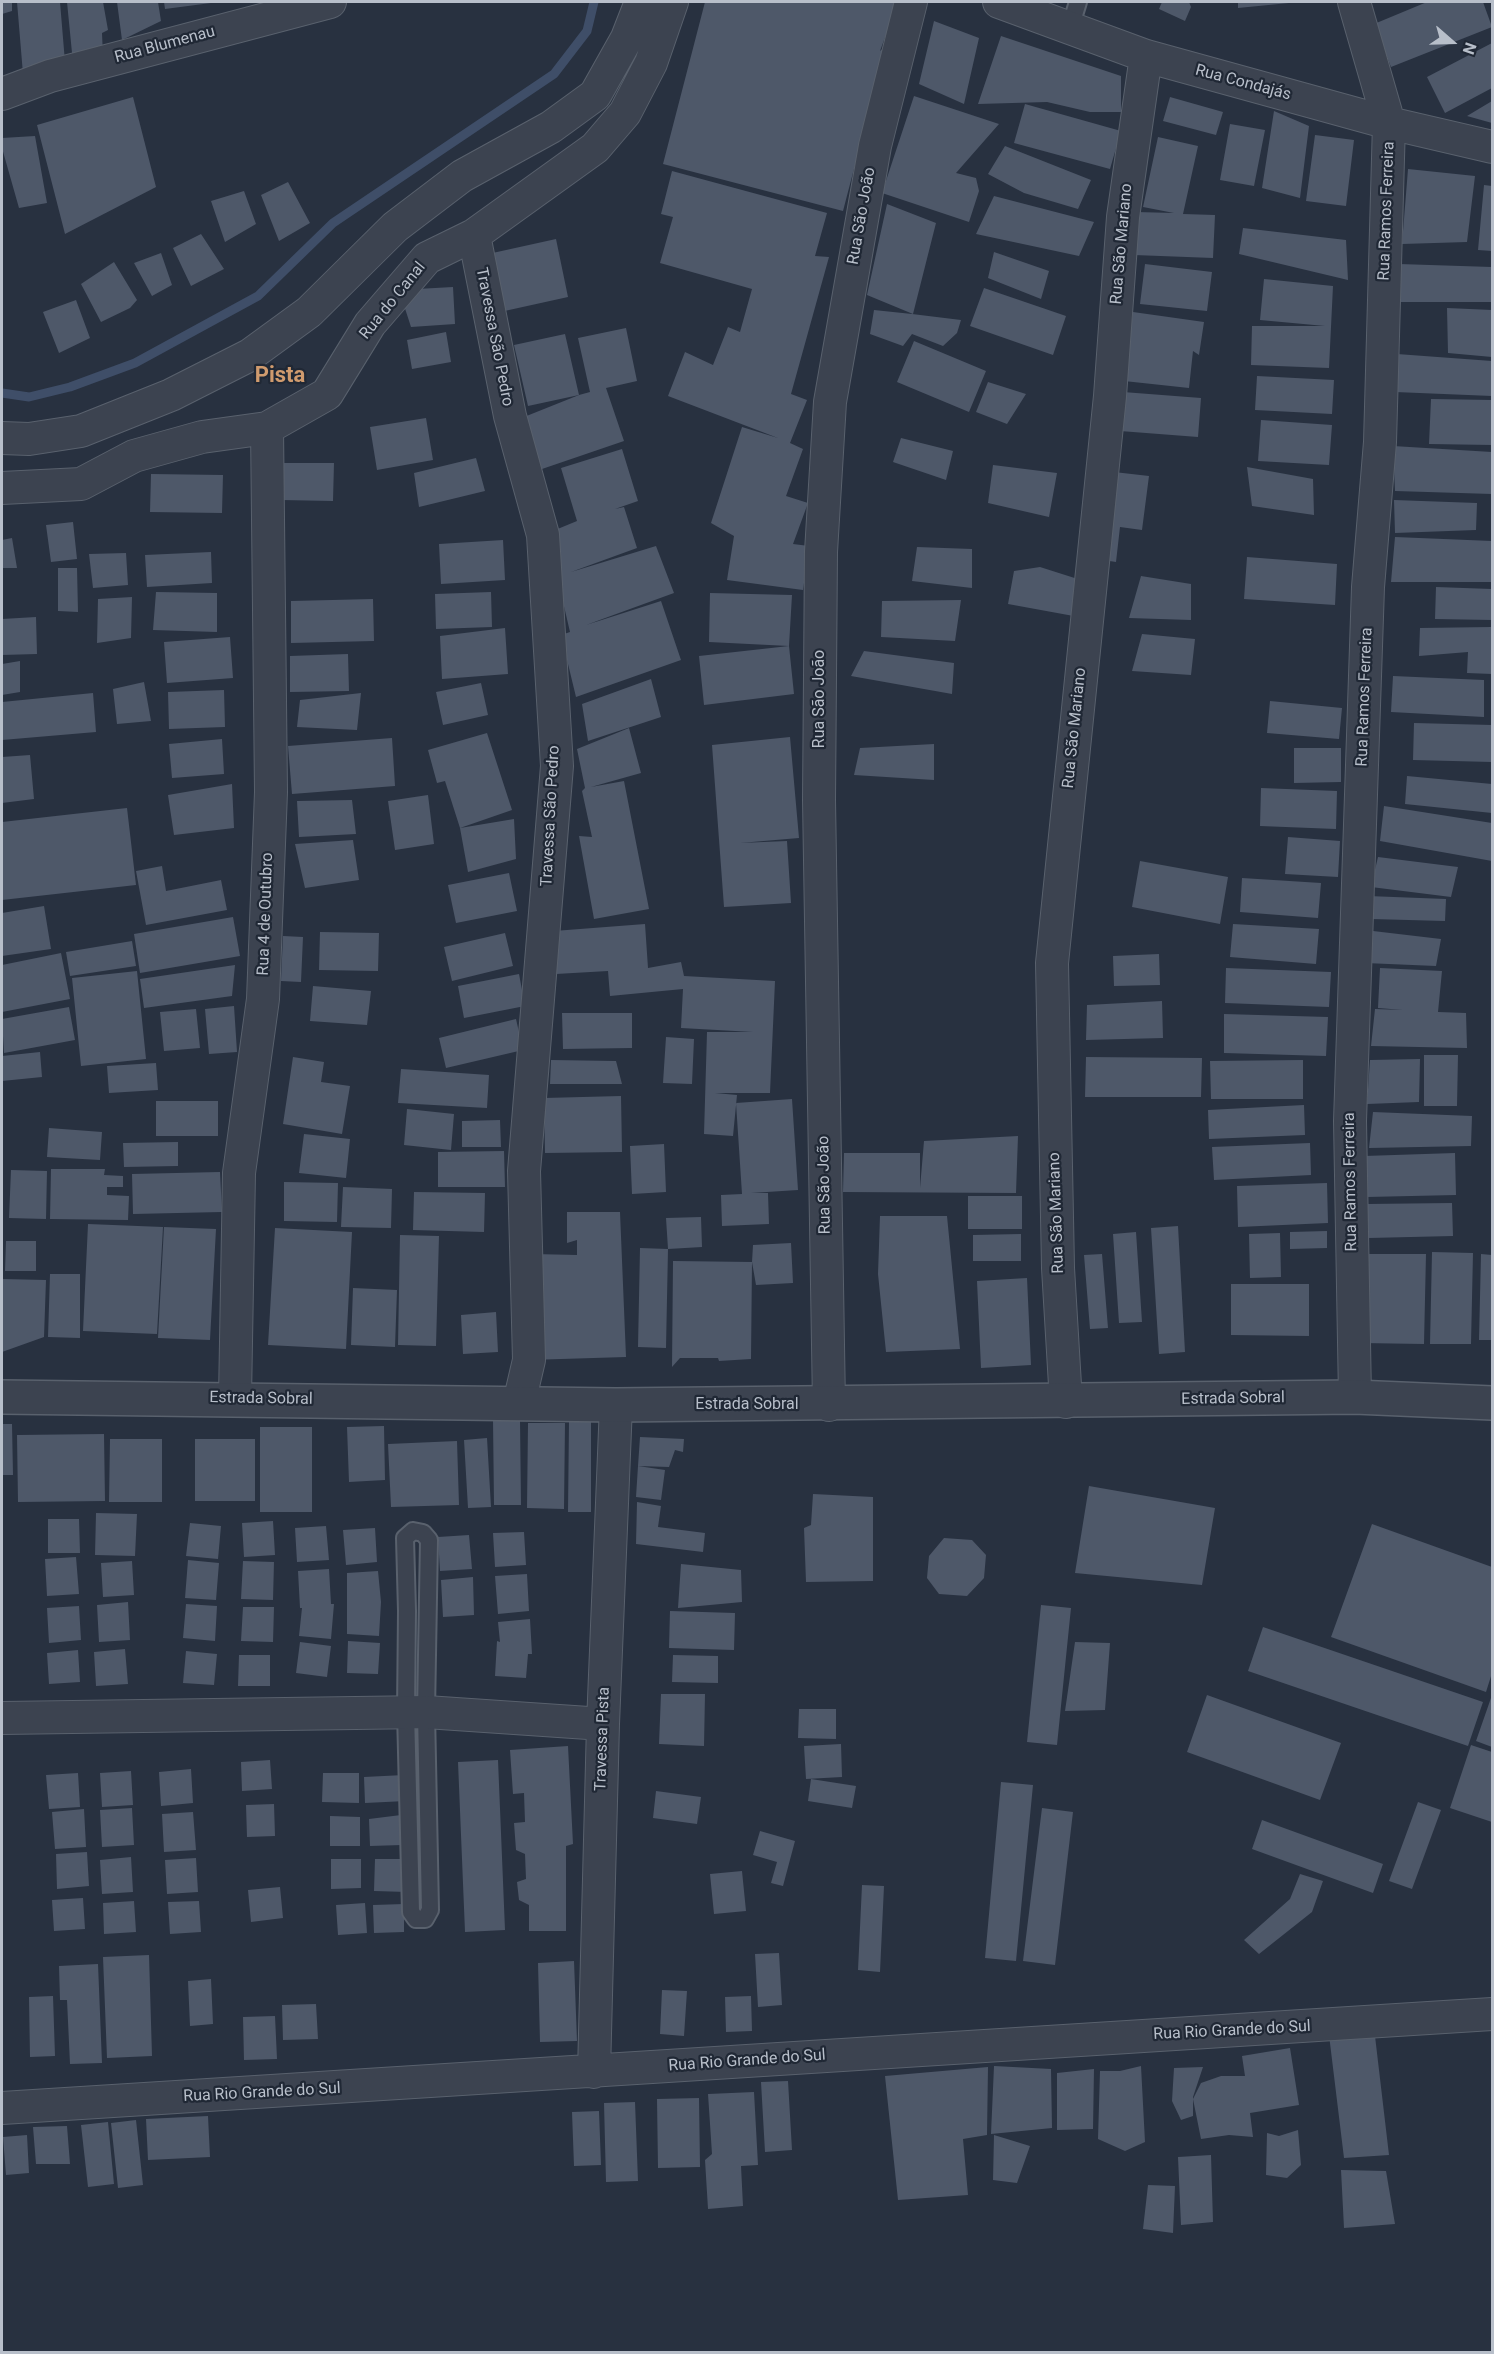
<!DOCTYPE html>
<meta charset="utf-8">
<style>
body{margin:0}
#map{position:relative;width:1494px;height:2354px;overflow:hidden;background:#283140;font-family:Roboto,sans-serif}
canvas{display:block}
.frame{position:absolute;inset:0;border:3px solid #b8bfca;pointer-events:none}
.north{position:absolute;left:1422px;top:12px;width:60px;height:60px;-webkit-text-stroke:4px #202835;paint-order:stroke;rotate:110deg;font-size:16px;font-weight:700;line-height:24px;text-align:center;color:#b8bfca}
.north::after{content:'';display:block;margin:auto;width:21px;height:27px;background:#b8bfca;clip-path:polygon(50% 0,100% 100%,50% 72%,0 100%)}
</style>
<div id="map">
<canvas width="1494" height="2354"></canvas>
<div class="frame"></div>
<div class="north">N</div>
</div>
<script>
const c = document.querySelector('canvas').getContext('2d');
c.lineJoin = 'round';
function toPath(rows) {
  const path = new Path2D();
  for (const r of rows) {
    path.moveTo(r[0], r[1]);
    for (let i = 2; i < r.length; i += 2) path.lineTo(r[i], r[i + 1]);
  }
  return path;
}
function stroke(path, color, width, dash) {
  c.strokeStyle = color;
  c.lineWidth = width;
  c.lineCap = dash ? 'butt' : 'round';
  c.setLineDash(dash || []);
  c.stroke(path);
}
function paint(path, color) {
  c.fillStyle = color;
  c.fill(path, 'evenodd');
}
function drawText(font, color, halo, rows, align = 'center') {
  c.font = font + ' Roboto,sans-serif';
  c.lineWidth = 4.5;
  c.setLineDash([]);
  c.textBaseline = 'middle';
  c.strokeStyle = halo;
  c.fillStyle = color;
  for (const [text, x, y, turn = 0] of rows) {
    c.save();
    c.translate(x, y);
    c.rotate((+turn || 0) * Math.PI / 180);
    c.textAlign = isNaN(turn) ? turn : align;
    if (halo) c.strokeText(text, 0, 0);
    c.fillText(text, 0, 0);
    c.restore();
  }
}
stroke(toPath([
 [2,393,29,397,70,387,135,363,258,296,333,223,554,74,587,31,594,2]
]), '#3f4e68', 9);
paint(toPath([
 [2,2,12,2,12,11,2,14],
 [17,2,60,2,65,62,23,74],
 [67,2,103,2,108,30,102,33,103,56,73,63],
 [117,2,158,2,161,21,122,40],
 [164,2,211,2,211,3,165,9],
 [705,2,898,2,880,51,886,46,843,211,663,164],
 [1162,2,1189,2,1191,7,1185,21,1159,9],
 [1238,2,1288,2,1289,3,1238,8],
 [1427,2,1483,2,1492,27,1391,67,1374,24],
 [934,21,979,38,964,104,919,84],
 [1001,36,1121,76,1121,112,1090,112,1047,102,978,104],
 [1492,43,1492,88,1445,113,1427,77],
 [914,96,999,124,956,173,976,178,979,191,969,222,882,193],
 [133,97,156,187,65,234,37,125],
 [1170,97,1223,112,1216,135,1163,121],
 [1492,101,1492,123,1467,116],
 [1025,104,1121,131,1110,169,1014,143],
 [1274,111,1309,126,1300,198,1262,188],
 [1230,124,1265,130,1254,186,1220,180],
 [1315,135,1354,140,1346,206,1306,201],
 [35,136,47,203,19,208,2,148,2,138],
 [1158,137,1198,146,1183,214,1215,215,1213,258,1134,255,1136,212,1174,213,1143,207],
 [1005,146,1091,180,1078,209,1024,193,988,174],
 [1408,169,1475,176,1467,242,1402,244],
 [672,171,827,213,815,256,829,257,791,394,807,400,790,443,803,449,786,496,808,503,793,544,809,546,803,590,727,580,734,536,711,523,742,427,778,438,668,396,685,352,713,365,728,327,740,332,752,289,660,263,673,217,661,214],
 [288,182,310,223,279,241,261,195],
 [1484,185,1492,186,1492,251,1478,250],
 [244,191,256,224,225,242,211,201],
 [994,196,1094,222,1079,256,976,234],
 [887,204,936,223,913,314,867,295],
 [1243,228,1346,240,1348,280,1239,254],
 [201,234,224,269,191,286,173,248],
 [556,239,568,297,500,312,488,254],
 [994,252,1049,271,1041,299,988,278],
 [161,253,172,285,152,296,134,263],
 [114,262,137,300,130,308,101,322,81,284],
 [1145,264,1212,272,1207,311,1140,304],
 [1399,264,1492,267,1492,302,1398,302],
 [1264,279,1333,286,1329,368,1251,365,1252,326,1325,326,1260,320],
 [453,287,455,324,411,327,399,290],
 [984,288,1066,316,1053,355,970,326],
 [76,300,90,338,59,353,43,312],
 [1447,308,1492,310,1492,357,1448,353],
 [874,310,912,314,961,320,957,333,943,346,912,334,903,346,870,334],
 [1133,312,1204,322,1199,355,1193,351,1189,388,1124,381],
 [626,328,637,381,606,388,624,441,542,469,524,417,579,395,528,406,514,345,565,334,579,395,590,392,578,338],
 [446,332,451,362,412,369,407,340],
 [914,341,986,371,969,412,897,382],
 [1397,354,1492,361,1492,396,1395,392],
 [1257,376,1334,380,1332,414,1255,410],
 [988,382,1026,394,1007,424,976,412],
 [1123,392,1201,398,1198,437,1120,431],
 [1431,399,1492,400,1492,445,1429,444],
 [426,418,433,460,377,470,370,427],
 [1261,420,1332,425,1329,465,1258,461],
 [901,438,953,451,946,480,893,462],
 [1393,446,1492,452,1492,494,1395,491],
 [622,449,638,501,615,509,624,507,637,548,571,572,656,546,674,593,586,625,661,601,681,660,576,697,561,635,570,632,557,576,543,535,577,521,561,468],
 [476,458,485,491,419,507,414,473],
 [282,463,334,463,333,501,281,500],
 [993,465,1057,473,1049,517,988,503],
 [1247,467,1313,479,1314,515,1252,506],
 [1114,472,1149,476,1142,530,1120,527,1116,562,1103,560],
 [151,474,223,475,222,513,150,512],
 [1394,500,1477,503,1476,530,1395,533],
 [73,522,77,559,51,562,46,525],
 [1395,537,1492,541,1492,582,1391,582],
 [12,538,17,568,2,568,2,540],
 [503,540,505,580,441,584,439,544],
 [917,547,972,549,972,588,912,581],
 [211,552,212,583,147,587,145,555],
 [126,553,128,585,93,588,89,554],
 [1247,557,1337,564,1335,605,1244,599],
 [1040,567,1084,581,1079,617,1008,604,1014,571],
 [58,568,77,568,78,612,58,611],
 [1141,576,1191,584,1191,620,1129,618],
 [1436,587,1492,589,1492,620,1435,619],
 [156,592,217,593,217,632,153,630],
 [491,592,492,627,436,629,435,594],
 [710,593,792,595,789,646,794,694,704,705,699,656,789,646,709,642],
 [132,597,131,638,97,643,98,599],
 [373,599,374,641,291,643,291,601],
 [961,600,955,641,881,637,882,601],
 [36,617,37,654,2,655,2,619],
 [1492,627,1492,674,1467,673,1468,652,1419,656,1420,628],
 [505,628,508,674,442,679,440,636],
 [1142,634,1195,639,1191,675,1132,671],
 [230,637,233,678,167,683,164,642],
 [864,651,954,663,952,694,851,676],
 [348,654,349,691,290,692,290,656],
 [20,661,20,692,2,695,2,664],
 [1393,676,1484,680,1484,717,1391,712],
 [651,679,661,717,588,741,582,704],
 [144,682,151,721,117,724,113,689],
 [481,683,488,715,443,725,436,692],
 [224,690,225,727,169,729,168,692],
 [93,693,96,732,2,740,2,702],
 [361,693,357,730,297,727,300,700],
 [1270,701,1342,708,1339,739,1267,733],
 [1414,723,1492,725,1492,762,1413,760],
 [629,728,641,773,591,787,624,781,649,909,594,919,579,836,592,837,582,791,585,788,577,749],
 [487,733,512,810,460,828,445,781,437,783,428,750],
 [790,737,799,838,740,843,787,841,791,903,724,907,712,745],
 [392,738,395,786,292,794,288,746],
 [222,739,224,774,172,778,169,744],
 [934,744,934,780,854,775,860,748],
 [1294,748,1341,748,1341,782,1294,783],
 [30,755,34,799,2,803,2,757],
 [1407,776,1492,784,1492,813,1405,804],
 [232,784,234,828,174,835,168,795],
 [1261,788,1337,791,1336,829,1260,826],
 [428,795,434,844,395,850,388,801],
 [352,800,356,834,299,837,297,801],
 [1384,806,1492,823,1492,861,1380,841],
 [127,808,136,885,2,900,2,822],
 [514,819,516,859,468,872,460,828],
 [1288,837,1340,841,1338,877,1285,874],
 [353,840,359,880,305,888,295,844],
 [1378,857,1458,867,1451,897,1371,887],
 [1140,861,1228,877,1220,924,1132,907],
 [162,866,166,891,221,880,227,910,146,925,136,871],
 [509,873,517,911,456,923,448,885],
 [1242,878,1321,883,1318,918,1240,912],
 [1368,896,1446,899,1445,921,1371,919],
 [44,906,51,949,2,956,2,913],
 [233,917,240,956,140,973,134,934],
 [645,924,648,968,681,962,684,976,775,981,770,1093,715,1093,737,1095,733,1136,704,1134,707,1032,753,1032,681,1028,683,989,610,996,608,971,556,974,554,931],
 [1233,924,1319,929,1316,964,1230,957],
 [1373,931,1441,939,1436,966,1365,963],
 [320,932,379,933,378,971,319,970],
 [505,933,513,966,452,981,444,947],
 [283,936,303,937,301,982,281,981],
 [132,941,136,966,70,976,66,952],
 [61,953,70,999,2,1012,2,965],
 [1159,954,1160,985,1114,986,1113,956],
 [235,965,232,996,144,1008,140,979],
 [1226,968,1331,972,1329,1007,1225,1003],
 [1380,968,1442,971,1438,1012,1466,1013,1467,1048,1371,1046,1375,1009,1403,1010,1378,1008],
 [137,971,146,1059,81,1066,72,978],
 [519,974,525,1006,464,1018,458,986],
 [313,986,371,991,367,1025,310,1021],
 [1162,1001,1163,1038,1086,1040,1087,1005],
 [234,1006,237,1052,209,1054,205,1009],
 [69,1007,75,1040,4,1053,2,1019],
 [196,1009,200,1048,164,1051,160,1012],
 [562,1013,632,1013,632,1048,563,1049],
 [1224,1014,1328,1017,1326,1056,1224,1053],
 [516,1019,523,1050,446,1068,439,1038],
 [666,1037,694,1039,692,1084,663,1083],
 [40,1052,42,1077,2,1081,2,1056],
 [1424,1055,1458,1055,1457,1106,1424,1106],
 [293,1057,324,1062,321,1082,350,1086,342,1134,283,1124],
 [1086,1057,1202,1058,1201,1097,1085,1097],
 [1420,1059,1419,1102,1367,1104,1370,1060],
 [551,1060,616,1061,622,1084,550,1084],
 [1303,1060,1303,1099,1211,1099,1210,1061],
 [156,1063,158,1090,109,1093,107,1066],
 [401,1069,489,1075,487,1108,398,1103],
 [621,1096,622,1152,545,1153,544,1098],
 [792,1099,798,1190,751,1193,768,1193,769,1224,722,1226,721,1195,742,1194,736,1103],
 [156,1101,218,1101,218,1136,156,1136],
 [1304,1105,1305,1135,1209,1139,1208,1110],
 [407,1109,454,1114,451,1150,404,1145],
 [1373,1112,1472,1116,1471,1146,1369,1148],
 [500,1120,501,1147,462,1147,462,1121],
 [49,1128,102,1132,100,1160,47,1157],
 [304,1134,350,1139,346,1178,299,1173],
 [1018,1136,1016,1193,843,1192,844,1153,920,1153,920,1188,924,1141],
 [178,1142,178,1166,124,1167,123,1143],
 [1310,1143,1311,1175,1214,1180,1212,1147],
 [664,1144,666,1192,632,1194,630,1146],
 [504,1151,505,1187,438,1187,438,1152],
 [1455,1153,1456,1195,1367,1197,1364,1156],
 [51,1169,105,1169,104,1175,123,1176,123,1187,107,1187,107,1195,129,1196,128,1220,50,1219],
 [11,1170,47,1171,46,1219,9,1218],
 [220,1172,222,1212,133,1214,132,1174],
 [284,1182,338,1183,337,1222,284,1221],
 [1327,1183,1328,1223,1238,1227,1237,1186],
 [343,1187,392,1189,391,1228,341,1227],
 [414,1192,485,1193,484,1232,413,1230],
 [968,1196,1022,1196,1022,1229,968,1229],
 [1452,1203,1453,1236,1369,1238,1367,1204],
 [567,1212,620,1212,626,1357,529,1360,533,1254,577,1255,577,1240,567,1243],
 [880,1216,947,1216,960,1349,886,1352,878,1274],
 [701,1217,702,1247,668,1249,666,1218],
 [88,1224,163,1227,157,1334,83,1331],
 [1178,1226,1185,1352,1159,1354,1151,1228],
 [164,1227,216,1229,210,1340,158,1338],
 [275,1228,352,1232,346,1349,268,1345],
 [1327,1231,1327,1248,1290,1249,1290,1232],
 [1136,1232,1142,1322,1119,1323,1113,1234],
 [1280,1233,1281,1277,1250,1278,1249,1234],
 [1021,1234,1021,1261,973,1261,973,1235],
 [400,1235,439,1236,436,1346,398,1345],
 [6,1241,36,1241,36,1271,5,1271],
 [791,1243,793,1283,756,1285,752,1262,753,1245],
 [640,1248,668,1249,666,1348,638,1347],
 [1432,1252,1473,1253,1471,1344,1430,1344],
 [1102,1254,1108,1328,1090,1329,1084,1255],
 [1363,1254,1426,1254,1424,1344,1361,1343],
 [1481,1254,1492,1255,1492,1340,1479,1340],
 [673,1261,752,1262,751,1359,719,1361,718,1358,680,1358,672,1367],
 [50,1274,80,1274,80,1338,48,1337],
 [1027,1278,1031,1365,981,1368,977,1281],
 [2,1279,46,1280,44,1337,2,1352],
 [1231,1284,1309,1284,1309,1336,1231,1335],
 [353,1288,397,1290,395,1347,351,1345],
 [496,1312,498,1352,463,1354,461,1315],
 [520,1419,521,1505,494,1505,493,1420],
 [569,1421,591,1421,591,1512,568,1512],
 [528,1423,565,1423,564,1509,527,1508],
 [2,1424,12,1424,13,1475,2,1475],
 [384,1426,385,1480,349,1482,347,1427],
 [260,1427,312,1427,312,1512,260,1512],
 [104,1434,105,1501,18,1502,17,1435],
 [640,1437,684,1439,683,1452,675,1450,669,1467,638,1466],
 [487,1438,491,1507,468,1508,464,1440],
 [110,1439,162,1439,162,1502,109,1502],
 [195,1439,255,1439,255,1501,195,1501],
 [457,1441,459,1505,391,1507,388,1444],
 [638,1466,665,1470,661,1500,636,1497],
 [1089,1486,1215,1508,1202,1585,1075,1573],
 [813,1494,873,1497,873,1581,806,1582,804,1528,811,1525],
 [637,1502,661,1506,658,1527,705,1533,703,1552,636,1544],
 [96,1513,137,1514,135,1556,95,1555],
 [48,1519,79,1519,80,1553,48,1553],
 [273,1521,275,1555,244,1557,242,1523],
 [190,1523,221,1526,218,1559,186,1556],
 [1372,1524,1492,1567,1492,1673,1486,1692,1331,1637],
 [326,1526,329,1560,297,1562,295,1528],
 [375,1528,377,1562,346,1565,343,1530],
 [524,1532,526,1565,495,1567,493,1533],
 [469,1535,472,1569,440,1571,438,1537],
 [944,1538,972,1540,986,1555,984,1578,967,1596,939,1594,927,1578,929,1556],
 [76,1557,79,1594,47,1596,45,1559],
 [188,1560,219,1563,216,1600,185,1598],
 [132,1561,134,1595,103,1597,101,1563],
 [243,1561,274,1562,273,1600,241,1599],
 [681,1564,741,1570,742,1602,678,1608],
 [329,1569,331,1604,334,1604,331,1639,299,1636,302,1608,300,1608,298,1571],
 [378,1571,381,1602,379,1636,347,1634,347,1573],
 [527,1574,529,1611,498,1614,495,1576],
 [473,1577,474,1615,443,1617,441,1580],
 [128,1602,130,1640,99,1642,97,1605],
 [186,1604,217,1606,215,1641,183,1638],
 [1041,1605,1071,1608,1057,1745,1027,1742],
 [79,1606,81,1640,49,1643,47,1608],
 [243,1607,274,1607,273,1642,241,1641],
 [670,1611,735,1613,734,1650,669,1648],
 [530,1619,532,1654,528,1654,526,1678,495,1676,497,1641,500,1642,498,1622],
 [1263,1627,1483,1702,1468,1746,1248,1671],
 [348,1641,380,1643,378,1674,347,1673],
 [300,1642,331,1646,327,1677,296,1673],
 [1075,1642,1110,1643,1105,1710,1065,1711],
 [125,1649,128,1684,96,1686,94,1652],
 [78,1650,80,1682,49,1684,47,1653],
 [186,1651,217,1654,214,1685,183,1683],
 [239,1655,270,1655,270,1686,238,1686],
 [673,1655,718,1656,718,1683,672,1682],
 [661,1694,705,1694,704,1746,659,1744],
 [1207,1695,1341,1743,1320,1800,1187,1752],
 [1492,1695,1492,1747,1476,1741],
 [799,1709,836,1709,836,1739,798,1738],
 [841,1744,842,1777,806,1779,804,1746],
 [1471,1745,1492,1752,1492,1822,1450,1808],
 [568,1746,573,1844,566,1846,566,1931,529,1931,529,1905,519,1900,517,1882,526,1879,525,1854,516,1850,514,1823,525,1822,524,1793,513,1794,510,1750],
 [270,1760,272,1789,242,1791,241,1762],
 [498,1760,505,1930,465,1932,458,1762],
 [191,1769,193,1803,161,1806,159,1772],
 [131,1771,133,1805,102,1807,100,1773],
 [78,1773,80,1807,49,1809,46,1775],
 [323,1773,359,1773,359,1803,322,1802],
 [404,1775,406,1801,365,1803,364,1777],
 [811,1779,856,1786,852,1808,808,1801],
 [1001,1782,1033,1785,1016,1961,985,1958],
 [656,1791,701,1797,697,1824,653,1818],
 [1418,1802,1441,1810,1412,1889,1389,1881],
 [274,1804,275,1836,247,1837,246,1805],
 [132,1808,134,1845,102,1847,100,1810],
 [1042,1808,1073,1812,1055,1965,1023,1961],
 [84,1809,86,1847,55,1849,52,1812],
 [193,1812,196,1850,164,1852,162,1814],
 [401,1815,402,1845,370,1846,369,1819],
 [330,1816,360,1817,360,1846,330,1846],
 [1262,1820,1383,1864,1373,1893,1252,1849],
 [760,1831,795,1841,783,1886,771,1883,777,1862,753,1855],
 [87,1852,89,1886,57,1889,56,1854],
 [131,1857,133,1892,102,1894,100,1860],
 [196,1858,198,1892,167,1894,165,1860],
 [331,1859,361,1859,361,1888,331,1889],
 [375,1859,407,1859,407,1892,374,1891],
 [742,1871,746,1911,714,1914,710,1874],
 [1300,1874,1323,1881,1312,1912,1259,1954,1244,1940,1290,1899],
 [862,1885,884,1886,880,1972,858,1970],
 [280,1887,283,1918,251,1922,248,1890],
 [83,1898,85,1929,54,1931,52,1900],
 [134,1901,136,1932,104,1934,103,1903],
 [199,1901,201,1932,170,1934,168,1902],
 [365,1903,367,1933,338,1935,336,1905],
 [404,1904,404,1932,374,1933,373,1905],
 [779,1953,782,2005,758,2007,755,1954],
 [149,1955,152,2056,107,2058,103,1957],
 [574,1961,577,2041,540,2042,538,1963],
 [98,1964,102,2063,70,2064,67,2000,60,2000,59,1966],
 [211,1979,213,2024,190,2026,188,1981],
 [662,1990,687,1991,684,2036,660,2034],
 [53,1996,55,2056,30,2057,29,1997],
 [751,1996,752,2031,726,2032,725,1997],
 [316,2004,318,2039,283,2040,282,2005],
 [275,2016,277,2059,244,2060,243,2017],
 [1329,2035,1375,2036,1389,2155,1344,2158],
 [1290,2048,1299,2105,1250,2113,1253,2137,1229,2135,1201,2139,1193,2099,1201,2083,1221,2076,1245,2076,1242,2056],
 [994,2066,1051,2069,1052,2128,991,2134],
 [1141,2066,1145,2142,1125,2151,1098,2139,1100,2071,1120,2071],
 [988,2067,987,2135,963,2139,968,2195,898,2200,885,2076],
 [1203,2067,1193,2097,1193,2116,1181,2120,1172,2101,1174,2068],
 [1094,2069,1093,2129,1057,2130,1057,2073],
 [788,2081,792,2150,765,2152,761,2082],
 [754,2092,758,2165,741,2166,743,2206,708,2209,705,2160,712,2154,708,2094],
 [699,2098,700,2167,658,2168,657,2099],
 [635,2102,638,2181,606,2182,604,2103],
 [599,2111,601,2165,574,2166,572,2112],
 [208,2116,210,2157,148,2160,146,2119],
 [136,2120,143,2185,118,2188,111,2123],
 [108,2122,114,2184,88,2187,81,2125],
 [67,2126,70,2164,36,2164,33,2127],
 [1298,2130,1301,2165,1287,2178,1266,2175,1267,2133,1279,2136],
 [27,2135,29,2173,6,2175,3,2137],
 [994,2135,1030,2146,1017,2183,993,2180],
 [1211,2155,1213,2222,1181,2225,1178,2157],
 [1341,2170,1386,2171,1395,2224,1344,2228],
 [1148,2185,1175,2186,1173,2233,1143,2229]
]), '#4e5869');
const service = toPath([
 [1070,28,1078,2],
 [413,1531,423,1533,429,1540,426,1712,430,1910,425,1919,416,1919,411,1912,406,1712,407,1611,405,1538,413,1531]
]);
const minor = toPath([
 [999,2,1146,56,1389,123,1492,147],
 [1354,2,1389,123,1380,442,1368,587,1350,1121,1355,1397],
 [2,94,50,76,330,2],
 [474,235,510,416,543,535,557,766,524,1171,529,1360,519,1403],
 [2,438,29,439,81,431,171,395,250,355,309,312,395,227,462,176,551,127,595,95,627,38,641,2],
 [2,488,81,484,134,456,202,437,267,428,327,394,370,324,427,258,474,235,595,148,625,113,651,63,672,2],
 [235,1398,239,1173,263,999,271,792,267,428],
 [1066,1402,1058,1268,1052,963,1110,396,1123,217,1146,56],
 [829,1405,819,800,821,552,830,402,875,146,911,2],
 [2,1718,426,1712,603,1724],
 [594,2072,603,1724,616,1405],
 [2,2108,1492,2014]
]);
const tertiary = toPath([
 [2,1397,616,1405,1355,1397,1492,1403]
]);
stroke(service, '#59616d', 20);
stroke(minor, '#59616d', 34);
stroke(tertiary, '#59616d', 36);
stroke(service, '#3c4350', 16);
stroke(minor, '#3c4350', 32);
stroke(tertiary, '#3c4350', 33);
drawText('16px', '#b8bfca', '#202835', [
 ["Rua Blumenau",165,45,-15],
 ["Rua Condajás",1243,83,15],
 ["Rua Ramos Ferreira",1387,211,-88],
 ["Rua São João",862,216,-80],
 ["Rua São Mariano",1122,244,-85],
 ["Rua do Canal",393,301,-51],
 ["Travessa São Pedro",494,337,79],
 ["Rua Ramos Ferreira",1365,697,-88],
 ["Rua São João",820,699,-90],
 ["Rua São Mariano",1075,728,-84],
 ["Travessa São Pedro",551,816,-87],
 ["Rua 4 de Outubro",266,914,-88],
 ["Rua Ramos Ferreira",1351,1182,-91],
 ["Rua São João",825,1185,-91],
 ["Rua São Mariano",1057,1213,-92],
 ["Estrada Sobral",261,1399,1],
 ["Estrada Sobral",1233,1399,-1],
 ["Estrada Sobral",747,1405],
 ["Travessa Pista",603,1739,-88],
 ["Rua Rio Grande do Sul",1232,2031,-3],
 ["Rua Rio Grande do Sul",747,2061,-4],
 ["Rua Rio Grande do Sul",262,2093,-3]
]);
drawText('bold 22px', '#d09b6e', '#202835', [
 ["Pista",280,376]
]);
</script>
